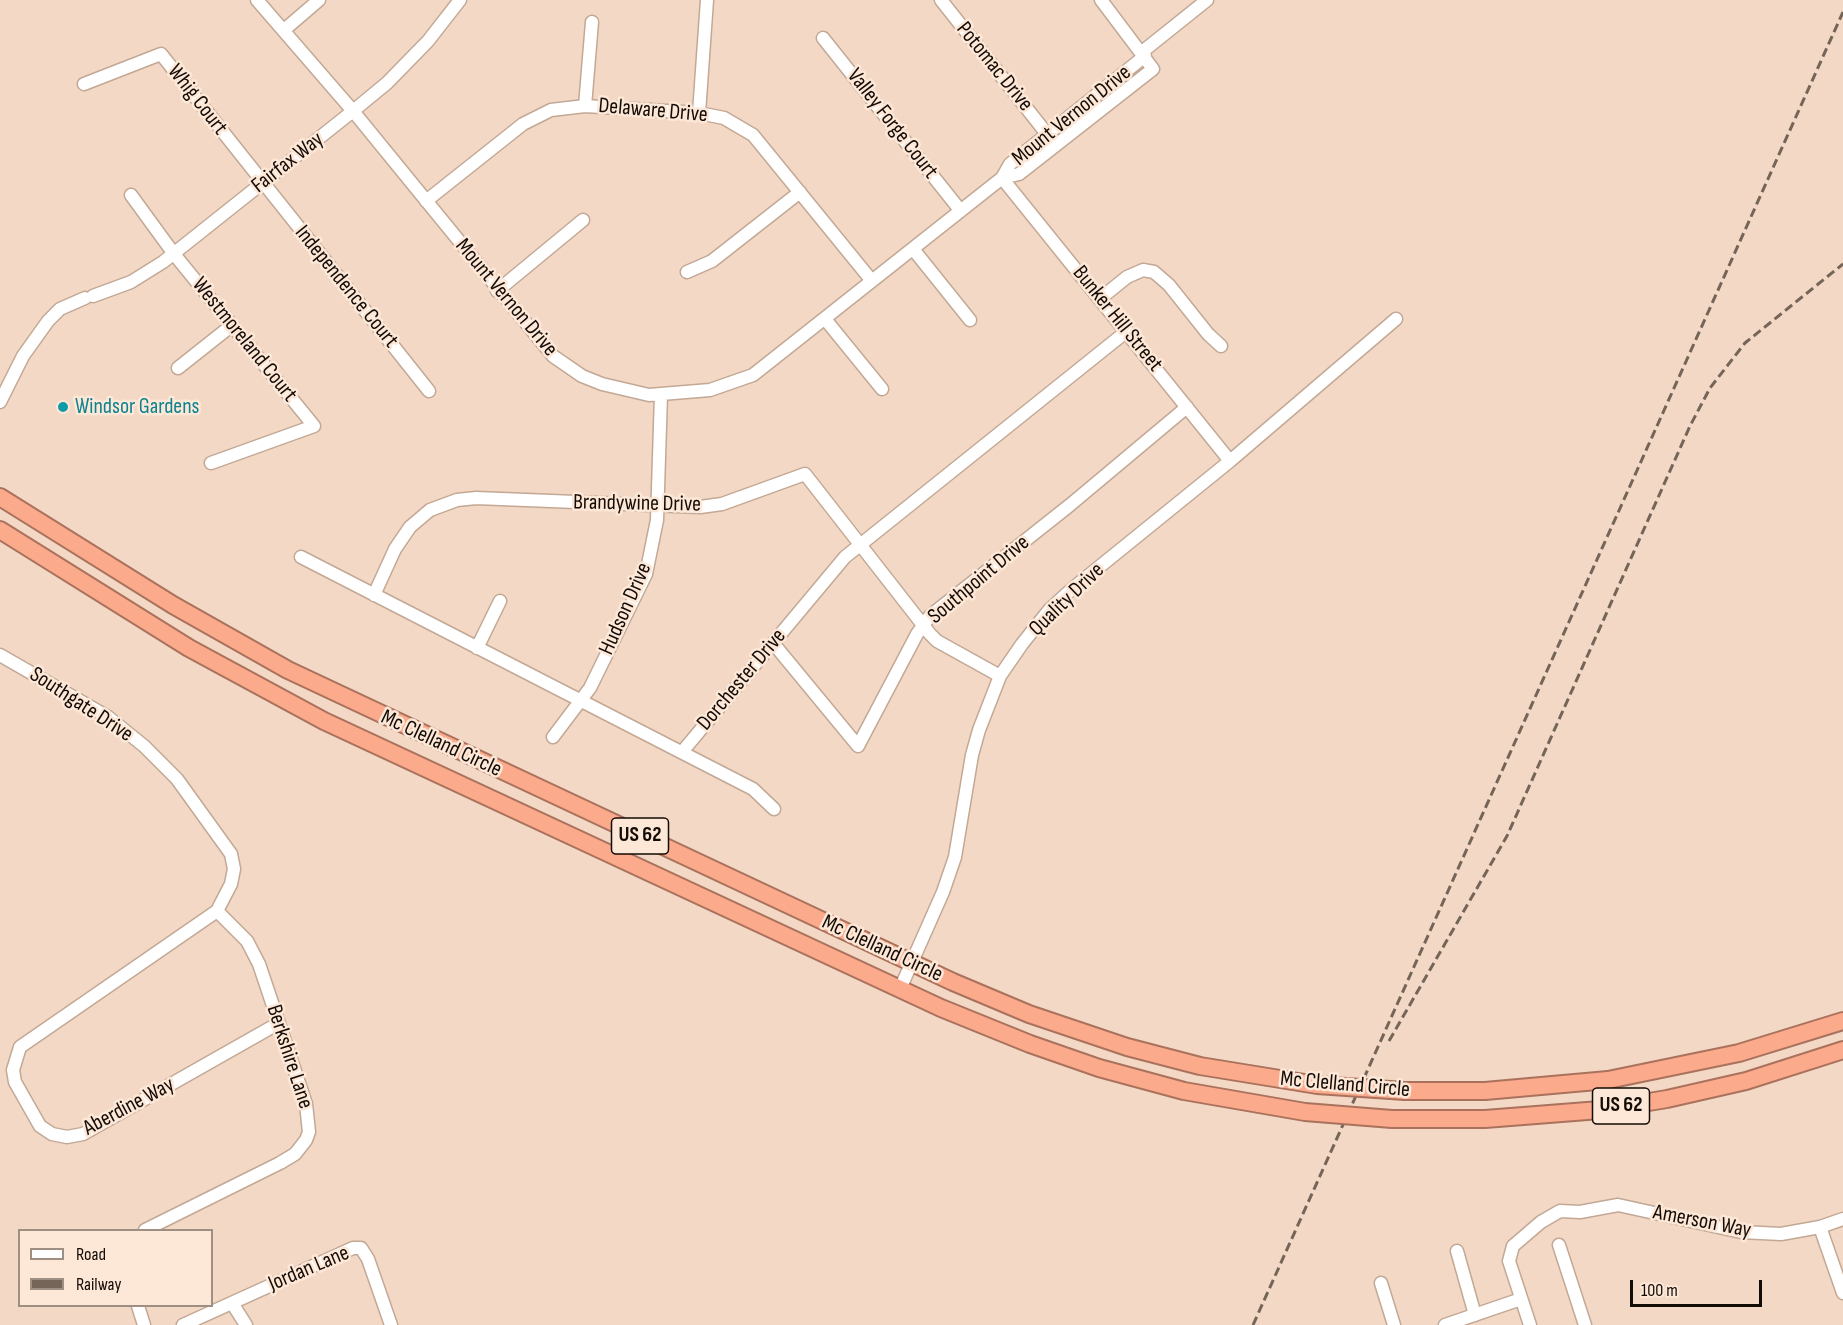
<!DOCTYPE html>
<style>
body{margin:0}
#map{position:relative;width:1843px;height:1325px;overflow:hidden;background:#f3d9c5;font-family:"Sofia Sans Condensed",sans-serif}
canvas{display:block}
.legend{position:absolute;left:18px;top:1229px;width:195px;height:78px;box-sizing:border-box;background:#fde7d7;border:2px solid #9f8f83;margin:0;padding:8px 10px;list-style:none;font-size:18px;color:#130b05}
.legend li{display:flex;align-items:center;gap:12px;height:30px}
.legend b{width:30px;border:2px solid #9f8f83}
.scale{position:absolute;left:1630px;top:1280px;width:132px;height:27px;box-sizing:border-box;border:3px solid #130b05;border-top:0;padding-left:8px;font-size:18px;line-height:21px;white-space:nowrap;color:#130b05;-webkit-text-stroke:4px #fde7d7;paint-order:stroke}
</style>
<div id="map">
<canvas width="1843" height="1325"></canvas>
<ul class="legend">
<li><b style="height:8px;background:#fff"></b>Road</li>
<li><b style="height:8px;background:#756559"></b>Railway</li>
</ul>
<div class="scale">100 m</div>
</div>
<script>
const c = document.querySelector('canvas').getContext('2d');
c.lineJoin = 'round';
function toPath(rows) {
  const path = new Path2D();
  for (const r of rows) {
    path.moveTo(r[0], r[1]);
    for (let i = 2; i < r.length; i += 2) path.lineTo(r[i], r[i + 1]);
  }
  return path;
}
function stroke(path, color, width, dash) {
  c.strokeStyle = color;
  c.lineWidth = width;
  c.lineCap = dash ? 'butt' : 'round';
  c.setLineDash(dash || []);
  c.stroke(path);
}
function drawText(font, color, halo, rows, align = 'center') {
  c.font = font + ' "Sofia Sans Condensed",sans-serif';
  c.lineWidth = 5;
  c.setLineDash([]);
  c.textBaseline = 'middle';
  c.strokeStyle = halo;
  c.fillStyle = color;
  for (const [text, x, y, turn = 0] of rows) {
    c.save();
    c.translate(x, y);
    c.rotate((+turn || 0) * Math.PI / 180);
    c.textAlign = isNaN(turn) ? turn : align;
    if (halo) c.strokeText(text, 0, 0);
    c.fillText(text, 0, 0);
    c.restore();
  }
}
const minor = toPath([
 [257,0,353,111,553,356,582,376,602,384,649,395,710,390,753,375,1002,178,1010,164,1145,56],
 [941,0,1047,134],
 [284,30,319,0],
 [823,38,960,210],
 [1142,52,1207,0],
 [84,84,161,54,429,391],
 [585,106,592,22],
 [699,113,707,0],
 [1002,178,1230,461],
 [1002,178,1019,174,1153,69,1101,0],
 [131,195,174,254,314,426,211,463],
 [426,201,523,124,551,110,585,106,699,113,724,118,753,135,872,281],
 [913,249,970,320],
 [687,272,712,261,800,192],
 [497,291,583,220],
 [93,296,131,282,163,262,353,111,387,83,428,41,460,0],
 [1101,298,1127,277,1143,270,1154,272,1169,285,1208,334,1221,346],
 [825,319,882,389],
 [178,368,231,326],
 [0,402,23,356,48,321,60,309,85,298],
 [301,557,753,789,774,809],
 [374,595,395,549,410,527,430,510,457,500,476,498,700,507,722,504,805,474,930,634,937,641,1000,676],
 [773,643,858,746,917,634,930,616,1070,505,1187,407],
 [477,648,500,601],
 [0,655,108,717,144,746,177,779,231,854,234,869,231,884,217,911,20,1047,13,1070,15,1082,40,1126,52,1134,67,1137,83,1134,279,1023],
 [553,737,590,688,646,574,657,520,661,395],
 [682,752,845,557,1127,331],
 [900,989,943,892,955,857,972,755,979,730,1000,676,1022,644,1050,609,1072,589,1230,461,1396,319],
 [1820,1227,1843,1293],
 [145,1230,280,1163,295,1154,306,1140,309,1132,306,1104,259,964,247,941,217,911],
 [1559,1245,1585,1325],
 [1457,1251,1475,1315],
 [1381,1283,1394,1325],
 [232,1303,246,1325],
 [138,1306,144,1325],
 [183,1325,353,1248,361,1248,368,1259,391,1325],
 [1445,1325,1521,1299],
 [1530,1325,1509,1261,1513,1246,1541,1222,1560,1211,1580,1212,1618,1205,1741,1232,1781,1234,1820,1227,1843,1219]
]);
const highway = toPath([
 [0,497,173,605,288,670,953,982,1029,1014,1127,1047,1200,1066,1317,1085],
 [0,530,189,648,324,721,941,1008,1030,1044,1099,1068,1184,1091,1305,1112],
 [1405,1091,1485,1091,1608,1080,1739,1053,1843,1021],
 [1392,1119,1485,1119,1600,1110,1667,1099,1746,1081,1843,1050]
]);
stroke(minor, '#c2a895', 15);
stroke(highway, '#aa725d', 20);
stroke(minor, '#fff', 12);
stroke(highway, '#fbaa8c', 16);
stroke(toPath([
 [1389,1041,1507,836,1690,426,1710,388,1745,343,1843,264],
 [1253,1325,1843,12]
]), '#756559', 3, [9, 4.5]);
const highwayBridge = toPath([
 [1317,1085,1405,1091],
 [1305,1112,1392,1119]
]);
stroke(highwayBridge, '#aa725d', 20, []);
stroke(highwayBridge, '#fbaa8c', 16);
for (const [x, y, r, color] of [
 [63,407,6,"#0f9aa8"]
]) {
  const dot = new Path2D();
  dot.arc(x, y, r, 0, 2 * Math.PI);
  c.fillStyle = color;
  c.fill(dot);
  stroke(dot, '#fde7d7', 2);
}
for (const [x, y, w] of [
 [640,836,57],
 [1621,1106,57]
]) {
  const box = new Path2D();
  box.roundRect(x - w / 2, y - 18, w, 36, 4.5);
  c.fillStyle = '#fde7d7';
  c.fill(box);
  stroke(box, '#130b05', 1.5);
}
drawText('bold 21px', '#130b05', null, [
 ["US 62",640,836],
 ["US 62",1621,1106]
]);
drawText('22px', '#130b05', '#fde7d7', [
 ["Potomac Drive",994,67,51],
 ["Whig Court",197,100,52],
 ["Delaware Drive",653,111,5],
 ["Mount Vernon Drive",1072,116,-39],
 ["Valley Forge Court",892,124,52],
 ["Fairfax Way",288,163,-38],
 ["Independence Court",346,287,51],
 ["Mount Vernon Drive",506,298,50],
 ["Bunker Hill Street",1117,319,51],
 ["Westmoreland Court",244,340,51],
 ["Brandywine Drive",637,504,1],
 ["Southpoint Drive",979,580,-40],
 ["Quality Drive",1067,600,-44],
 ["Hudson Drive",626,609,-66],
 ["Dorchester Drive",742,680,-50],
 ["Southgate Drive",81,705,33],
 ["Mc Clelland Circle",441,744,25],
 ["Mc Clelland Circle",882,949,25],
 ["Berkshire Lane",289,1057,72],
 ["Mc Clelland Circle",1345,1085,5],
 ["Aberdine Way",129,1107,-28],
 ["Amerson Way",1702,1222,11],
 ["Jordan Lane",309,1269,-23]
]);
drawText('22px', '#0d838f', '#fde7d7', [
 ["Windsor Gardens",75,407]
], 'left');
</script>
